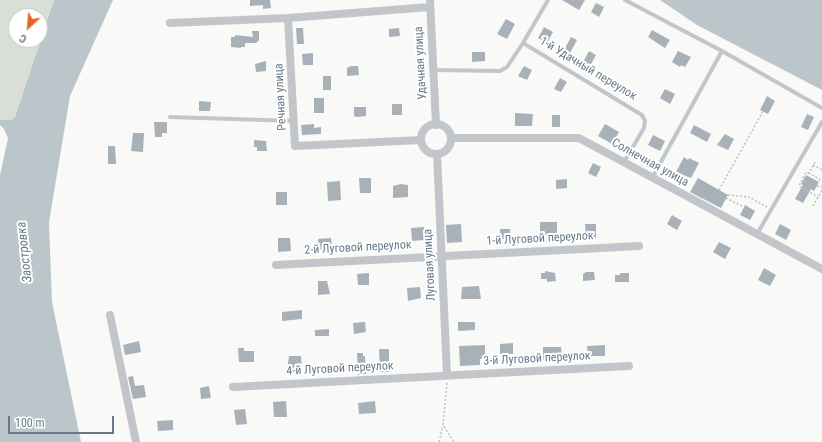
<!DOCTYPE html>
<meta charset="utf-8">
<style>
body{margin:0}
#map{position:relative;width:822px;height:442px;overflow:hidden;background:#f9f9f7;font-family:"Roboto Condensed",sans-serif}
canvas{display:block}
.north{position:absolute;left:8px;top:8px;width:40px;height:40px;box-sizing:border-box;background:#fff;border:1px solid #c3c9cf;border-radius:50%;rotate:206deg;font-size:11px;font-weight:700;line-height:16px;text-align:center;color:#687888}
.north::after{content:'';display:block;margin:auto;width:14px;height:18px;background:#e5622b;clip-path:polygon(50% 0,100% 100%,50% 72%,0 100%)}
.scale{position:absolute;left:8px;top:416px;width:106px;height:18px;box-sizing:border-box;border:2px solid #687888;border-top:0;padding-left:5px;font-size:12px;line-height:14px;white-space:nowrap;color:#687888;-webkit-text-stroke:3px #fff;paint-order:stroke}
</style>
<div id="map">
<canvas width="822" height="442"></canvas>
<div class="north">С</div>
<div class="scale">100 m</div>
</div>
<script>
const c = document.querySelector('canvas').getContext('2d');
c.lineJoin = 'round';
function paint(path, color) {
  c.fillStyle = color;
  c.fill(path, 'evenodd');
}
function toPath(rows) {
  const path = new Path2D();
  for (const r of rows) {
    if (r.length === 3) {
      path.moveTo(r[0] + r[2], r[1]);
      path.arc(r[0], r[1], r[2], 0, 2 * Math.PI);
      continue;
    }
    path.moveTo(r[0], r[1]);
    for (let i = 2; i < r.length; i += 2) path.lineTo(r[i], r[i + 1]);
  }
  return path;
}
function stroke(path, color, width, dash) {
  c.strokeStyle = color;
  c.lineWidth = width;
  c.lineCap = dash ? 'butt' : 'round';
  c.setLineDash(dash || []);
  c.stroke(path);
}
function drawText(font, color, halo, rows, align = 'center') {
  c.font = font + ' "Roboto Condensed",sans-serif';
  c.lineWidth = 4;
  c.setLineDash([]);
  c.textBaseline = 'middle';
  c.strokeStyle = halo;
  c.fillStyle = color;
  for (const [text, x, y, turn = 0] of rows) {
    c.save();
    c.translate(x, y);
    c.rotate((+turn || 0) * Math.PI / 180);
    c.textAlign = isNaN(turn) ? turn : align;
    if (halo) c.strokeText(text, 0, 0);
    c.fillText(text, 0, 0);
    c.restore();
  }
}
paint(toPath([
 [0,0,54,0,15,117,13,120,5,121,0,120],
 [16,16,40,16,40,40,16,40]
]), '#d9ded6');
paint(toPath([
 [54,0,113,0,70,96,49,222,52,302,81,442,0,442,0,175,8,138,4,129,0,125,0,120,12,120,15,117],
 [660,0,822,0,822,90,697,25]
]), '#bbc6cb');
paint(toPath([
 [250,0,270,0,271,8,263,9,263,5,250,6],
 [562,0,585,0,579,10],
 [596,3,604,7,599,17,591,12],
 [506,19,515,24,507,39,497,34],
 [544,27,553,32,547,43,538,38],
 [296,28,303,28,304,44,297,44],
 [399,28,400,36,389,37,389,29],
 [652,30,670,40,665,48,648,37],
 [252,31,259,31,259,41,257,41,257,43,245,43,245,47,241,47,241,48,231,47,231,37,235,37,235,35,253,37],
 [571,37,577,40,570,53,564,50],
 [589,51,596,55,590,66,583,62],
 [678,51,691,57,685,67,681,65,680,67,672,62],
 [472,52,485,52,485,61,472,62],
 [313,53,313,65,303,65,302,54],
 [266,61,266,71,256,72,255,64],
 [351,66,358,66,359,75,347,76,347,68],
 [524,66,532,70,527,80,518,76],
 [323,76,331,76,331,90,323,90],
 [560,78,567,82,561,92,554,89],
 [665,89,675,94,670,104,660,98],
 [767,96,775,101,768,114,760,110],
 [314,98,324,98,324,113,314,113],
 [199,101,211,102,210,111,199,111],
 [392,104,402,104,402,115,392,115],
 [354,107,366,107,366,116,357,117,354,116],
 [515,113,533,114,532,126,515,126],
 [807,114,814,117,808,130,801,127],
 [552,115,560,115,560,127,552,127],
 [154,122,167,122,167,133,162,133,162,137,155,137],
 [314,124,314,128,321,127,321,134,302,135,301,125],
 [605,124,619,132,612,144,598,136],
 [694,125,711,134,707,142,690,133],
 [133,133,144,133,143,152,131,151],
 [725,134,734,139,728,150,717,145],
 [653,135,665,141,660,151,648,145],
 [254,140,266,141,267,151,257,151,257,147,254,147],
 [108,146,115,146,116,164,108,164],
 [684,157,688,160,689,158,699,163,691,178,676,172],
 [593,163,601,167,596,177,588,173],
 [806,175,819,182,814,191,811,189,803,203,795,199,803,185,801,184],
 [359,178,371,178,371,193,360,193],
 [698,178,728,195,721,208,690,192],
 [567,179,567,188,556,189,556,180],
 [340,181,341,200,328,201,327,182],
 [401,184,408,185,408,197,393,198,393,186],
 [276,192,287,192,287,205,276,205],
 [745,205,755,211,750,220,740,215],
 [672,215,682,221,677,230,667,224],
 [540,222,557,222,557,235,540,235],
 [461,224,462,242,447,243,446,225],
 [585,224,596,224,596,238,586,239],
 [780,224,791,230,786,240,775,234],
 [424,227,425,240,412,241,411,228],
 [500,229,510,229,511,239,501,239],
 [278,238,290,238,291,251,278,252],
 [331,238,332,249,318,250,318,239],
 [719,242,731,248,725,259,713,252],
 [764,268,776,275,770,286,758,280],
 [545,271,555,273,556,281,547,282,547,279,541,279,541,273,545,273],
 [586,272,594,272,595,280,583,281,583,274],
 [369,273,369,285,358,285,357,274],
 [620,273,629,273,629,282,615,282,615,275,620,275],
 [318,281,327,281,330,294,318,295],
 [479,286,481,299,461,299,462,287],
 [420,287,421,298,408,301,407,288],
 [302,310,302,319,282,321,282,312],
 [365,322,366,332,354,334,353,323],
 [458,322,475,322,475,330,458,331],
 [329,329,329,336,315,336,315,330],
 [139,341,141,352,125,355,123,345],
 [513,343,513,354,500,354,500,344],
 [485,345,485,359,480,359,480,365,460,366,459,346],
 [605,345,605,356,588,356,587,346],
 [543,347,561,347,562,360,543,360],
 [238,348,244,348,244,351,254,351,254,362,239,362],
 [379,349,389,349,389,372,380,372],
 [357,353,363,353,363,356,365,356,366,374,358,375],
 [289,356,301,356,302,369,287,370],
 [133,376,135,386,144,385,146,397,133,399,128,377],
 [209,386,211,398,201,399,200,388],
 [286,401,287,417,274,417,273,402],
 [375,401,376,413,359,414,358,403],
 [245,409,247,424,236,425,234,410],
 [173,420,173,430,158,431,157,421]
]), '#a9b1b8');
stroke(toPath([
 [815,162,809,173,822,181],
 [813,165,822,170],
 [809,173,806,172,799,186,818,197],
 [817,186,822,187],
 [719,190,763,111],
 [728,195,749,197,767,207],
 [726,198,744,207],
 [813,206,822,190],
 [447,383,443,425,454,442],
 [439,442,443,426]
]), '#bcbfc2', 1.5, [2, 2]);
stroke(toPath([
 [625,0,722,51,822,108],
 [523,43,548,0],
 [434,70,500,71,507,67,523,43,642,115,645,121,644,128,624,162],
 [170,117,294,121],
 [652,178,722,51],
 [757,234,822,122]
]), '#c2c6cb', 4);
stroke(toPath([
 [430,0,436,125],
 [288,18,295,146,421,140],
 [170,23,288,18,430,7],
 [436,139,15],
 [451,138,579,138,822,269],
 [437,154,447,375],
 [276,265,639,246],
 [110,315,136,442],
 [233,387,629,366]
]), '#c2c6cb', 8);
drawText('12px', '#687888', '#fff', [
 ["Удачная улица",421,63,-93],
 ["1-й Удачный переулок",588,69,31],
 ["Речная улица",281,97,-93],
 ["Солнечная улица",650,163,29],
 ["1-й Луговой переулок",540,239,-3],
 ["2-й Луговой переулок",358,248,-3],
 ["Луговая улица",430,265,-93],
 ["3-й Луговой переулок",537,359,-3],
 ["4-й Луговой переулок",340,369,-3]
]);
drawText('italic 13px', '#647983', '#fff', [
 ["Заостровка",25,252,-96]
]);
</script>
